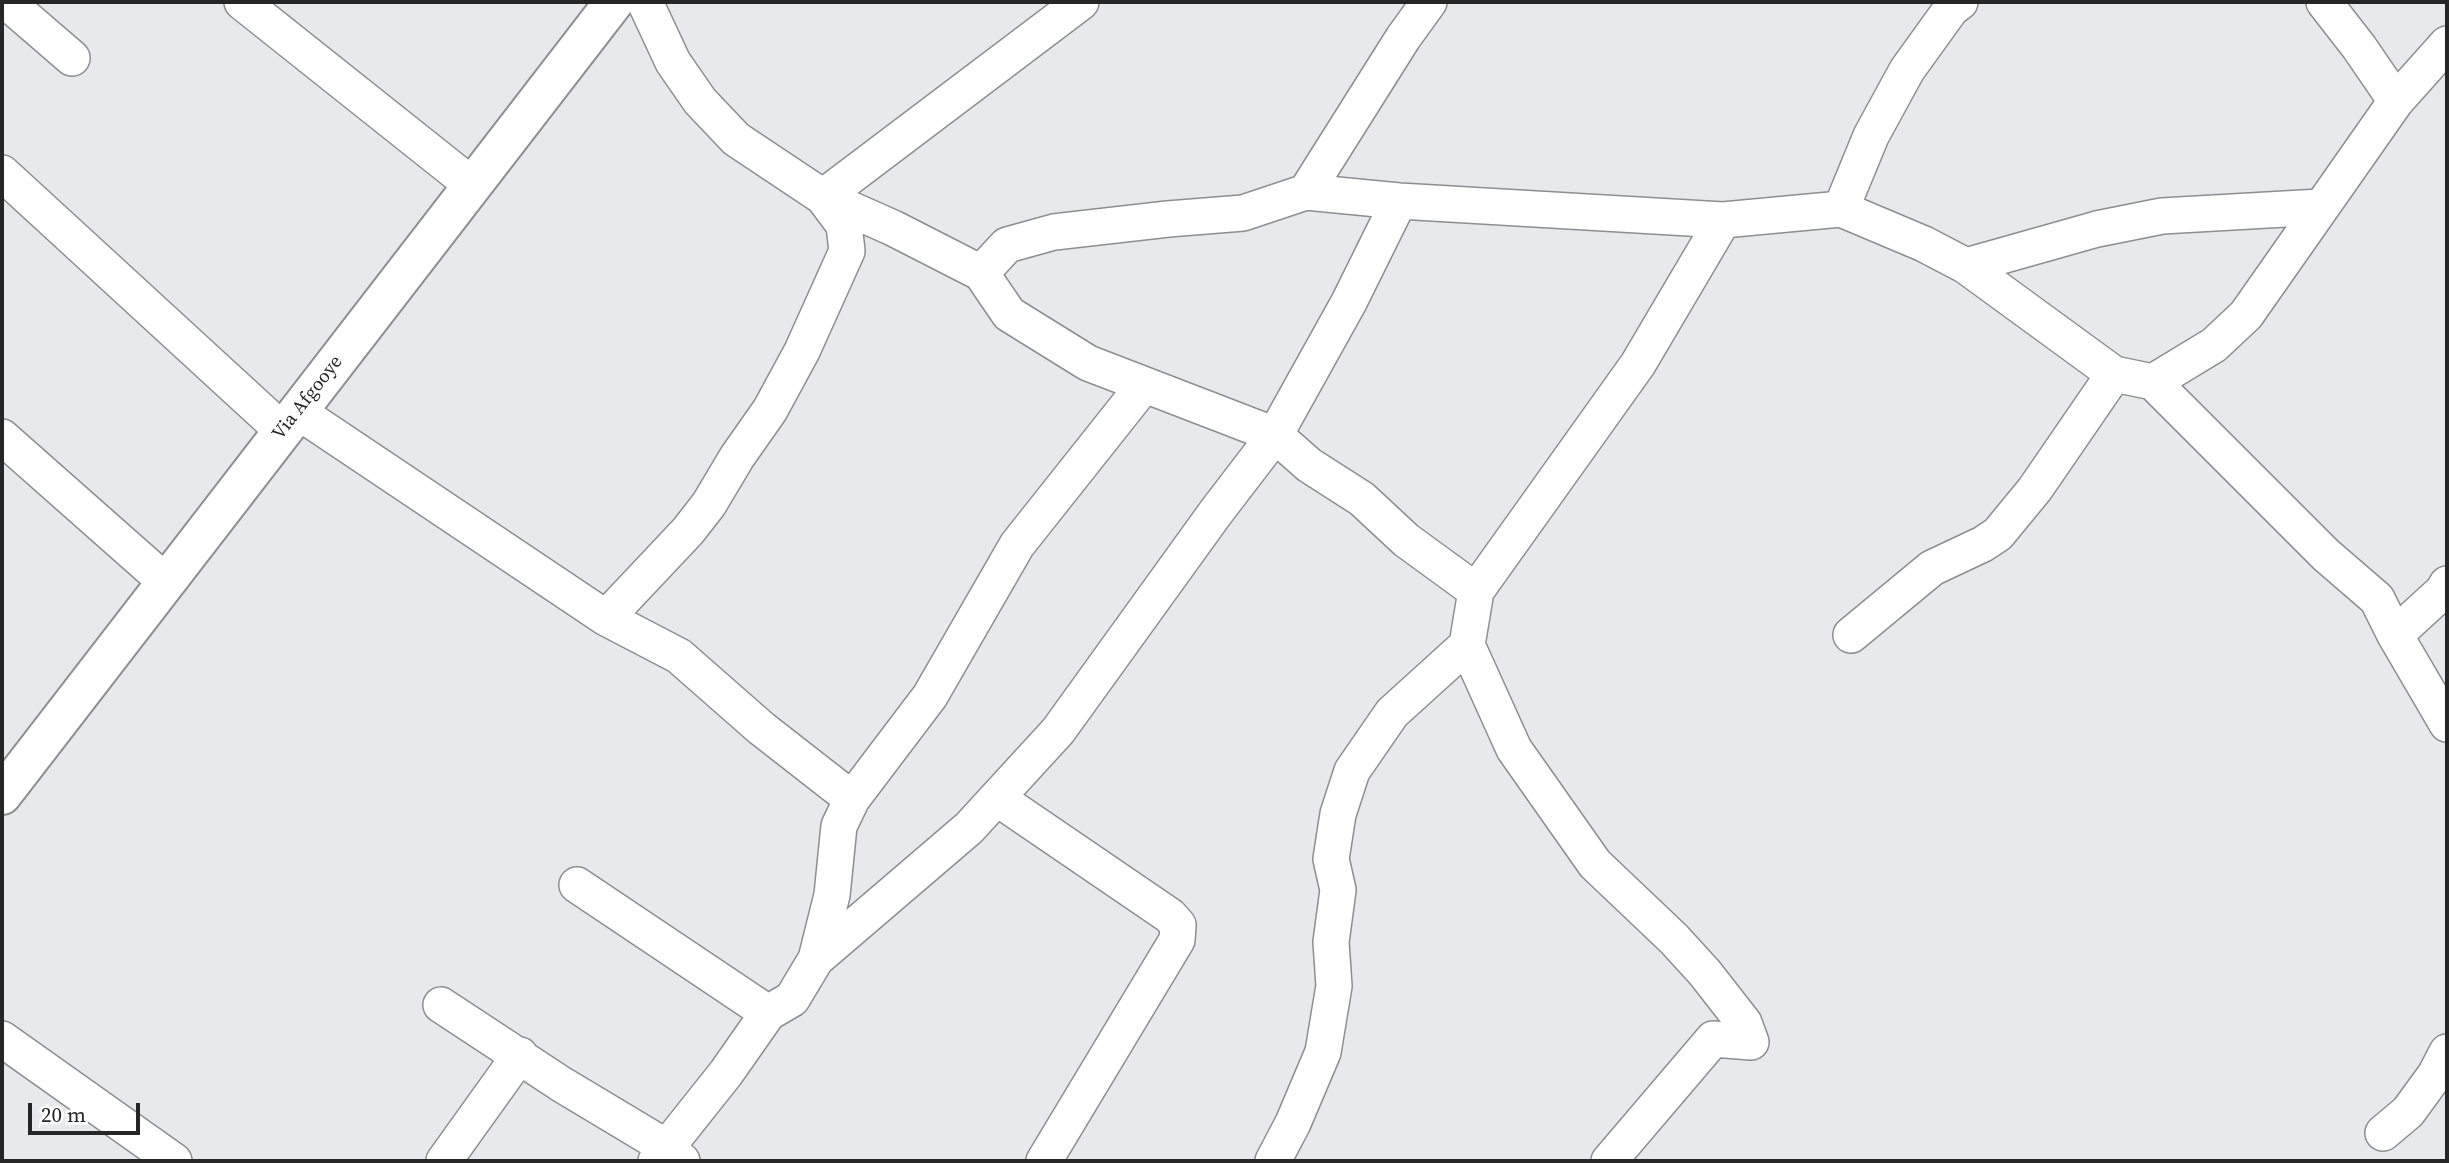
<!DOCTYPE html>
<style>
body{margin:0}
#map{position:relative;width:2449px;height:1163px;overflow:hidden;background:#e8e9ea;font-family:"Source Serif 4",serif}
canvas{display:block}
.frame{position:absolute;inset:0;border:4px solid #262626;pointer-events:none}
.scale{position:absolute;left:28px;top:1103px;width:112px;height:32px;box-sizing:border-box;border:4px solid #262626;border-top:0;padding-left:9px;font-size:21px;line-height:24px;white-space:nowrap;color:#262626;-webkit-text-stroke:5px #fff;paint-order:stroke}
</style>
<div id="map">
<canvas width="2449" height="1163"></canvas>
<div class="frame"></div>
<div class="scale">20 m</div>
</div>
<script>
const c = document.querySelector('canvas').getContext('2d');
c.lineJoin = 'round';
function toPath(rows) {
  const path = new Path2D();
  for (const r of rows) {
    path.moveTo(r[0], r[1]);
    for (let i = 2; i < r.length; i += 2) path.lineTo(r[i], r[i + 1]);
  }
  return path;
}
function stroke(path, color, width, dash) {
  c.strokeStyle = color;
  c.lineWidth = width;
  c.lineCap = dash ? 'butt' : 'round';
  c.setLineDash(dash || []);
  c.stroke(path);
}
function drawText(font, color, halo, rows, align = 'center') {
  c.font = font + ' "Source Serif 4",serif';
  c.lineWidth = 6;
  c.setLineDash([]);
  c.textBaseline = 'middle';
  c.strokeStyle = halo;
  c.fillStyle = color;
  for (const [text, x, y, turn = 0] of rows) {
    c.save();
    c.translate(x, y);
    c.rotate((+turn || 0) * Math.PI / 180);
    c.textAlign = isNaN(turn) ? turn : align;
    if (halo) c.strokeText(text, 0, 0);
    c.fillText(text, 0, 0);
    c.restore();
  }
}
const street = toPath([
 [7,2,72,58],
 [242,2,472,185],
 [645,2,673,62,700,101,736,139,823,197,1081,2],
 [2324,2,2359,47,2396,101],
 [2,173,283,431],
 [1306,192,1403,38,1429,2],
 [823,197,893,228,981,273,1007,245,1054,232,1168,219,1243,213,1306,192,1399,201,1723,220,1841,209,1924,244,1966,266,2114,374,2153,382,2214,345,2246,315,2396,101,2447,44],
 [823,197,844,225,847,251,802,351,770,410,737,457,709,504,688,531,606,618,679,656,761,728,852,799],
 [1841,209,1871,136,1907,70,1951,9,1960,2],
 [1966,266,2097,229,2162,216,2320,207],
 [981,273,1009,314,1088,363,1275,435,1309,465,1362,499,1406,540,1476,591,1638,364,1723,220],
 [2153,382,2326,555,2377,599,2395,635,2447,724],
 [297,411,606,618],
 [2,437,166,582],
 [1851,635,1932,568,1983,544,1998,534,2035,489,2114,374],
 [2395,635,2443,591,2447,584],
 [1467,645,1514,749,1595,864,1674,939,1705,973,1744,1023,1751,1042,1713,1039,1609,1161],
 [997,798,1170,916,1178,925,1177,940,1044,1161],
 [577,885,768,1013],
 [816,959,969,828,1058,731,1216,512,1275,435,1349,302,1399,201],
 [441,1005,561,1084,666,1147,682,1161],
 [2,1039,174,1161],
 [2383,1133,2408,1112,2435,1075,2447,1052],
 [444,1161,520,1055],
 [656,1161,726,1073,768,1013,792,999,816,959,832,895,839,826,852,799,930,696,1017,545,1144,385],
 [1273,1161,1293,1123,1323,1052,1334,986,1331,942,1338,890,1331,859,1338,814,1352,771,1392,713,1467,645,1476,591]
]);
const secondary = toPath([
 [2,795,614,2]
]);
stroke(street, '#8d8e8f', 38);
stroke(secondary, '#8d8e8f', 42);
stroke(street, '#fff', 35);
stroke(secondary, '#fff', 38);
drawText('19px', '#262626', '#fff', [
 ["Via Afgooye",308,398,-52]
]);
</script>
